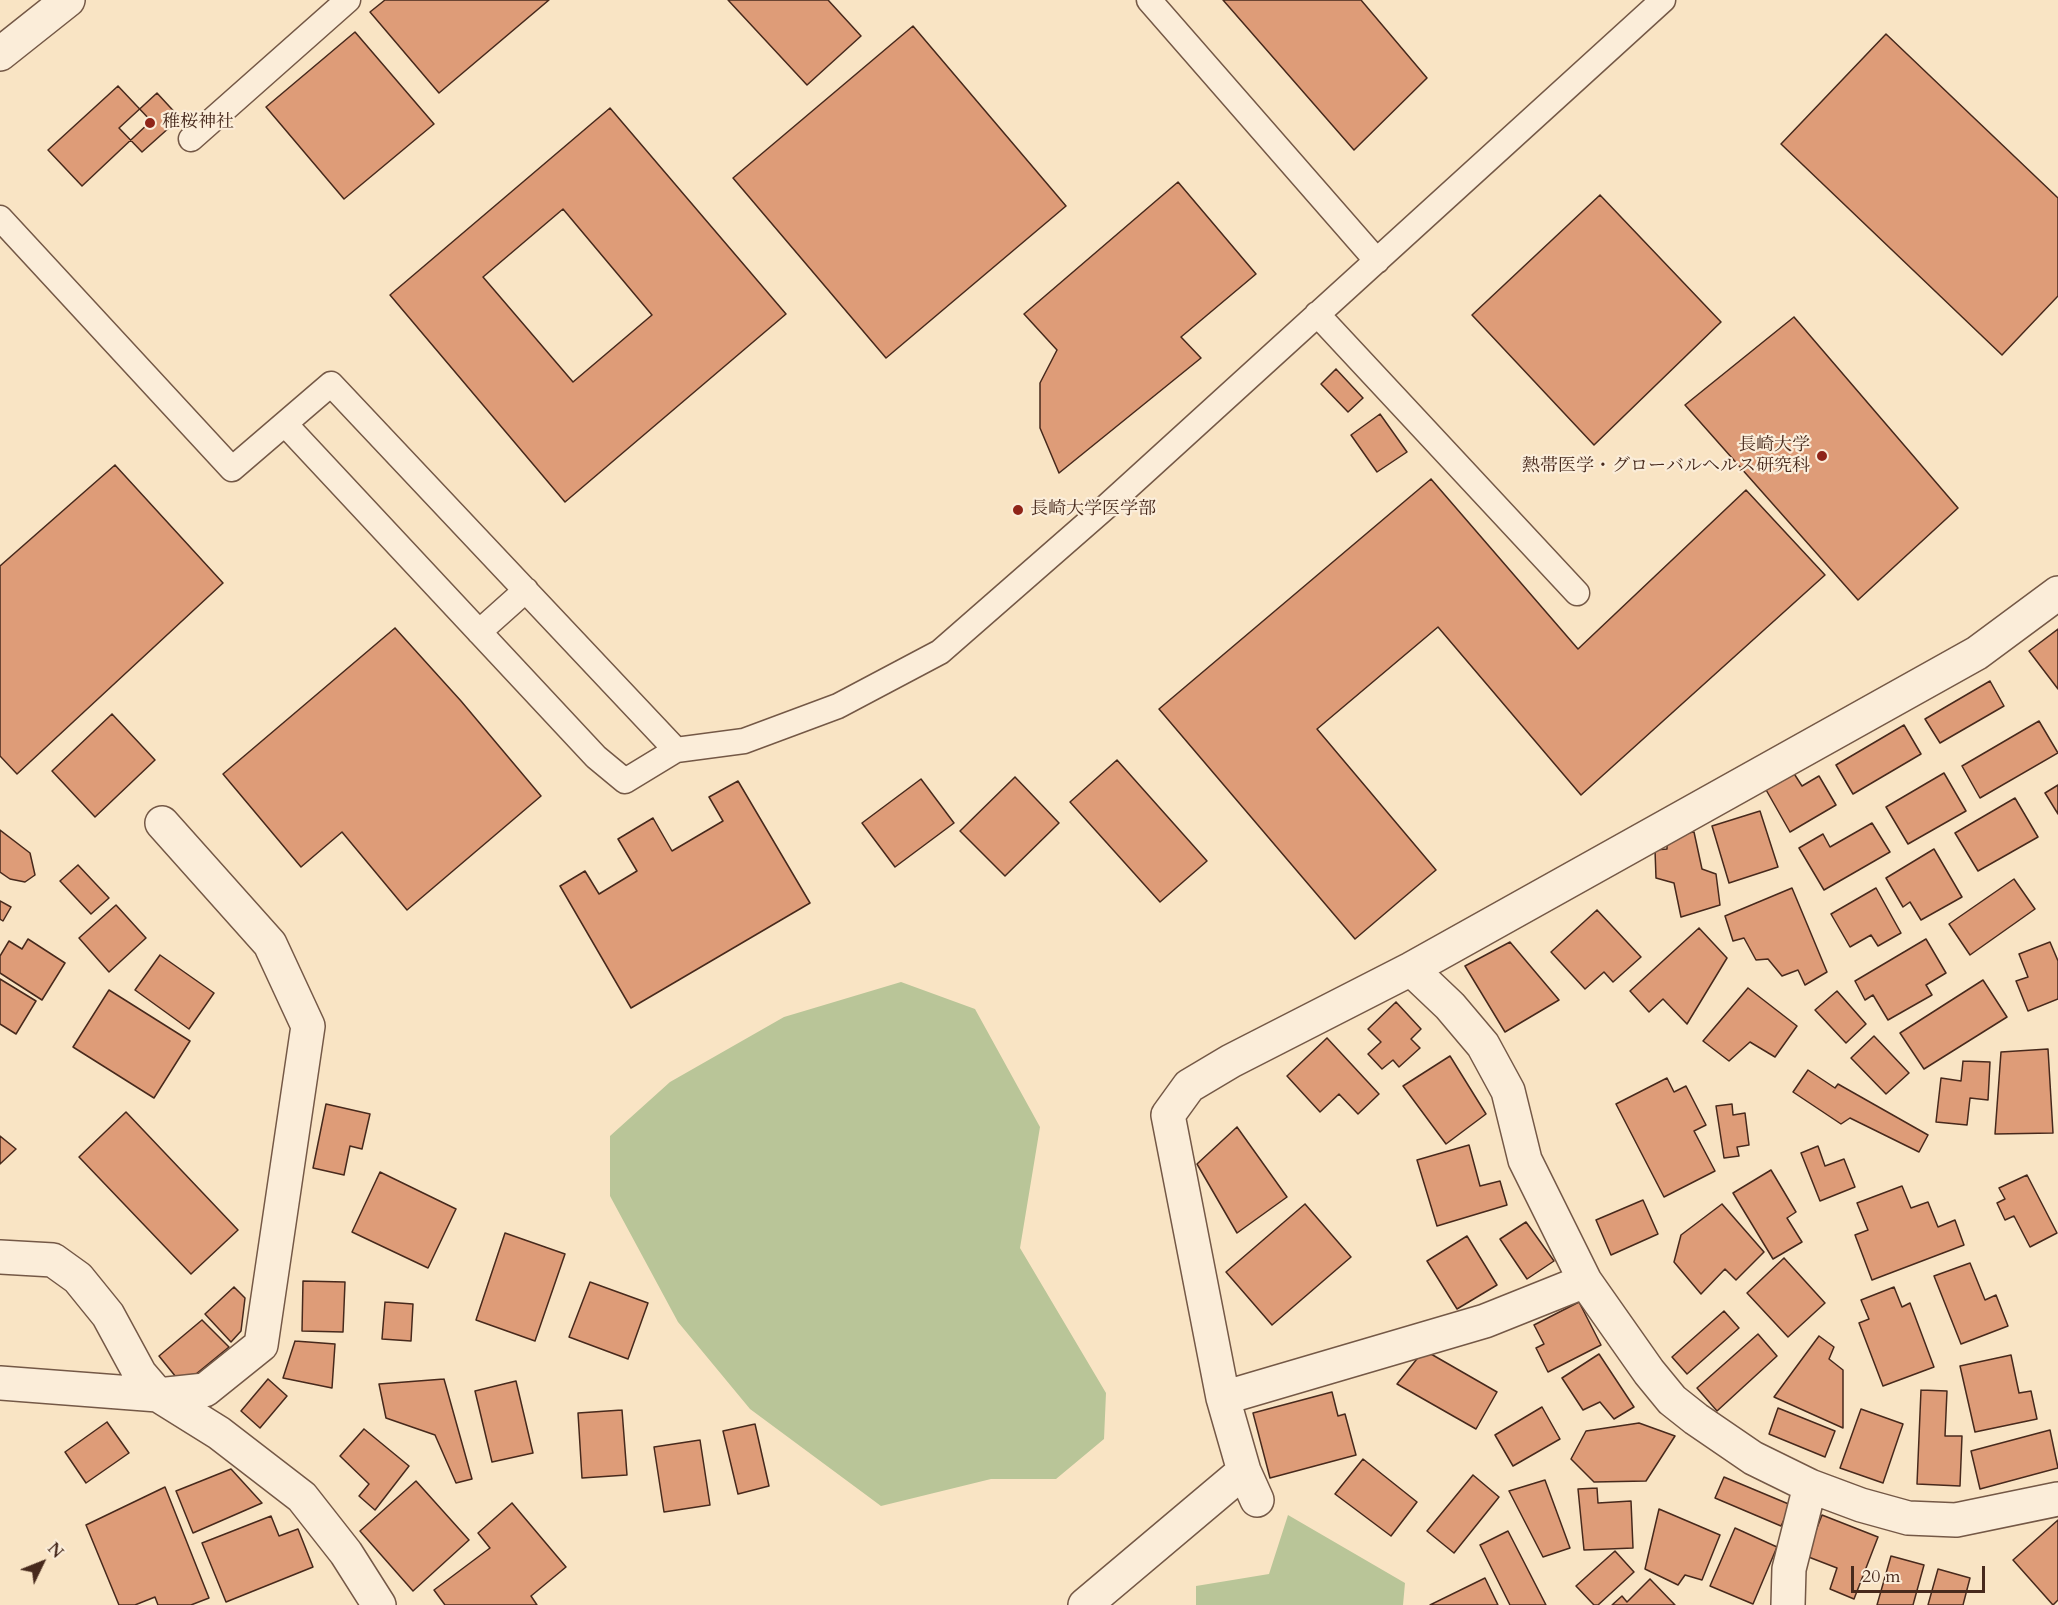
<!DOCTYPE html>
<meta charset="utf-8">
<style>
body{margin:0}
#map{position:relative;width:2058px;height:1605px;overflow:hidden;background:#f9e4c4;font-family:Cardo,serif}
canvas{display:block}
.north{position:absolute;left:12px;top:1533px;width:60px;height:60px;-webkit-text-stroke:4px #fbedd9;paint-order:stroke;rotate:47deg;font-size:16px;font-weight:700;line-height:24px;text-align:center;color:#47291c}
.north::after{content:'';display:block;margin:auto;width:21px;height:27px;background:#47291c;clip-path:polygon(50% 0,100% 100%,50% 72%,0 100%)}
.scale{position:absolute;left:1851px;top:1566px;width:134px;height:27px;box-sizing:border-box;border:3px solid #47291c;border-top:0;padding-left:8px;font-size:18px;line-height:21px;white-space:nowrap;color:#47291c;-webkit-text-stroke:4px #fbedd9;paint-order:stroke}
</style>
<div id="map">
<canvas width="2058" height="1605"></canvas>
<div class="north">N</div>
<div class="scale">20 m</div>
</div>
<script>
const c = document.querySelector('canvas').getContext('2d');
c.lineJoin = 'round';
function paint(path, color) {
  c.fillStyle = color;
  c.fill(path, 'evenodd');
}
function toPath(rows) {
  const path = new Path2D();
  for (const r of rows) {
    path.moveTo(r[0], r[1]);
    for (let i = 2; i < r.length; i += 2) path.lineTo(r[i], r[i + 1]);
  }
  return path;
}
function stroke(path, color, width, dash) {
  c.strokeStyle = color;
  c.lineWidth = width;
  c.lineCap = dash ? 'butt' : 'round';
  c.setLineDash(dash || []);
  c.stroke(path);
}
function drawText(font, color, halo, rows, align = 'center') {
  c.font = font + ' Cardo,"Noto Serif JP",serif';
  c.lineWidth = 4.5;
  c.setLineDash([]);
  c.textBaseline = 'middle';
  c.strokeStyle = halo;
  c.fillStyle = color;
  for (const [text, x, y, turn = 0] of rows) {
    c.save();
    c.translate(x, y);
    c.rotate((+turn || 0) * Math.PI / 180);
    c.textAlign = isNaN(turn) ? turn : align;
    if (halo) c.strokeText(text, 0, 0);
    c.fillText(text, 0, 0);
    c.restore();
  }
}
paint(toPath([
 [901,982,975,1009,1040,1127,1020,1248,1106,1393,1104,1439,1056,1479,991,1479,881,1506,750,1409,678,1322,610,1196,610,1136,670,1082,784,1017],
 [1288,1515,1405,1583,1403,1605,1196,1605,1196,1586,1269,1574]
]), '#b9c598');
const building = toPath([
 [385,0,549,0,439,93,370,12,385,0],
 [728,0,828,0,861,36,807,85,728,0],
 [1223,0,1361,0,1427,78,1354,150,1223,0],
 [913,26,1066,206,886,358,733,178,913,26],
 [355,32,434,124,344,199,266,107,355,32],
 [1886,34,2058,198,2058,296,2002,355,1781,144,1886,34],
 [118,86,151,121,82,186,48,150,118,86],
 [157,93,180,118,142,152,119,128,157,93],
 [610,108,786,314,565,502,390,295,610,108],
 [563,209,652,315,573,382,483,277,563,209],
 [1178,182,1256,274,1181,337,1201,358,1059,473,1040,428,1040,383,1057,350,1024,314,1178,182],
 [1600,195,1721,322,1594,445,1472,315,1600,195],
 [1794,317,1958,508,1858,600,1685,405,1794,317],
 [1336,369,1363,398,1348,412,1321,384,1336,369],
 [1380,414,1407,452,1377,472,1351,435,1380,414],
 [115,465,223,583,17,774,0,756,0,566,115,465],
 [1431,479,1578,649,1746,490,1825,575,1581,795,1438,627,1317,729,1436,870,1355,939,1159,709,1431,479],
 [395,628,461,701,541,796,407,910,342,832,301,867,223,774,395,628],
 [2058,629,2058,689,2029,651,2058,629],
 [1990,681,2004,706,1940,743,1925,719,1990,681],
 [112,714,155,760,95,817,52,771,112,714],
 [2039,721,2058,753,1980,798,1962,766,2039,721],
 [1904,725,1921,754,1853,794,1836,765,1904,725],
 [1117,760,1207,861,1160,902,1070,802,1117,760],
 [1793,772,1802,786,1819,776,1836,805,1790,832,1765,788,1793,772],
 [1944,773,1966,811,1908,844,1886,807,1944,773],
 [1015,777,1059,823,1005,876,960,831,1015,777],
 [921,779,954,823,895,867,862,823,921,779],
 [738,781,810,903,631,1008,560,886,585,871,599,894,637,871,618,839,653,818,672,851,723,821,709,797,738,781],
 [2058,785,2058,814,2045,793,2058,785],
 [2015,798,2038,837,1978,871,1955,833,2015,798],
 [1760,811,1778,867,1729,883,1712,826,1760,811],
 [1872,823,1890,852,1824,890,1799,848,1823,834,1830,847,1872,823],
 [0,830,30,853,35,875,25,882,10,879,0,872,0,830],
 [1694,832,1702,869,1716,874,1720,905,1681,917,1674,883,1656,878,1655,850,1667,849,1667,836,1694,832],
 [1934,849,1962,897,1921,920,1910,902,1903,907,1886,878,1934,849],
 [78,865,109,898,91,914,60,881,78,865],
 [2014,879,2035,909,1970,955,1949,924,2014,879],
 [1792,888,1827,972,1805,985,1798,970,1782,976,1768,959,1756,960,1744,938,1733,941,1725,916,1792,888],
 [1876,888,1901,933,1878,946,1871,935,1850,947,1831,914,1876,888],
 [0,901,11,907,3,921,0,919,0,901],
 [116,905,146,938,109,972,79,938,116,905],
 [1597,910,1641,957,1613,982,1604,972,1585,989,1551,952,1597,910],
 [1699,928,1727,958,1687,1024,1663,999,1649,1012,1630,991,1699,928],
 [28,939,65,963,42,1000,0,973,0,956,9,941,22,949,28,939],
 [1926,939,1946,973,1926,985,1932,995,1888,1020,1873,995,1865,1000,1855,981,1926,939],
 [1510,942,1559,1000,1505,1032,1465,966,1510,942],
 [2050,942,2058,961,2058,999,2028,1011,2016,981,2028,977,2019,954,2050,942],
 [160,955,214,993,189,1029,135,990,160,955],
 [0,979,36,1001,16,1034,0,1024,0,979],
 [1983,980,2007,1017,1924,1069,1900,1033,1983,980],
 [1748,988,1797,1026,1775,1057,1750,1042,1729,1061,1703,1041,1748,988],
 [109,990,190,1041,154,1098,73,1047,109,990],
 [1837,991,1866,1024,1846,1043,1815,1010,1837,991],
 [1396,1002,1421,1029,1411,1039,1420,1048,1399,1067,1393,1060,1382,1069,1368,1054,1381,1042,1368,1029,1396,1002],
 [1874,1036,1909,1073,1886,1094,1851,1058,1874,1036],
 [1327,1038,1379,1094,1358,1114,1339,1094,1320,1112,1287,1076,1327,1038],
 [2048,1049,2053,1133,1995,1134,2001,1052,2048,1049],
 [1450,1056,1486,1114,1446,1144,1403,1086,1450,1056],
 [1963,1061,1990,1062,1988,1100,1970,1098,1967,1125,1936,1122,1941,1078,1961,1081,1963,1061],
 [1808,1070,1835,1088,1838,1084,1928,1135,1919,1152,1850,1118,1841,1124,1793,1092,1808,1070],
 [1667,1078,1674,1092,1686,1086,1706,1125,1694,1131,1715,1171,1664,1197,1616,1104,1667,1078],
 [326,1104,370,1114,362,1149,350,1146,344,1175,313,1168,326,1104],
 [1732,1104,1733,1115,1745,1113,1749,1145,1737,1147,1739,1156,1724,1158,1716,1106,1732,1104],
 [126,1112,238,1230,191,1274,79,1157,126,1112],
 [1237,1127,1287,1197,1237,1233,1197,1164,1237,1127],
 [0,1136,16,1149,0,1164,0,1136],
 [1469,1145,1480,1186,1500,1181,1507,1205,1437,1226,1417,1160,1469,1145],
 [1818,1146,1825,1166,1844,1159,1855,1187,1820,1201,1801,1153,1818,1146],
 [1771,1170,1796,1212,1787,1218,1802,1242,1773,1259,1733,1193,1771,1170],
 [380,1172,456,1209,428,1268,352,1232,380,1172],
 [2027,1175,2057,1233,2030,1247,2014,1216,2005,1220,1997,1203,2005,1199,1999,1188,2027,1175],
 [1902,1186,1911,1208,1928,1202,1938,1227,1955,1220,1964,1245,1872,1280,1855,1235,1868,1230,1857,1203,1902,1186],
 [1643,1200,1658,1234,1611,1255,1596,1220,1643,1200],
 [1305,1204,1351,1257,1272,1325,1226,1272,1305,1204],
 [1722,1204,1764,1252,1736,1280,1725,1269,1701,1294,1674,1262,1681,1235,1722,1204],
 [1526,1222,1554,1261,1527,1279,1500,1239,1526,1222],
 [505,1233,565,1254,535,1341,476,1320,505,1233],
 [1467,1236,1497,1285,1457,1309,1427,1261,1467,1236],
 [1784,1258,1825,1303,1788,1337,1747,1293,1784,1258],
 [1970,1263,1985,1300,1996,1295,2008,1326,1961,1344,1934,1276,1970,1263],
 [303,1281,345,1282,343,1332,302,1331,303,1281],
 [590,1282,648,1303,628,1359,569,1337,590,1282],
 [234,1287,245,1298,241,1331,231,1342,205,1314,234,1287],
 [1894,1287,1902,1307,1910,1303,1934,1367,1883,1386,1859,1323,1869,1319,1861,1300,1894,1287],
 [385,1302,413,1304,411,1341,382,1339,385,1302],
 [1579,1302,1601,1345,1548,1372,1536,1348,1544,1344,1534,1325,1579,1302],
 [1724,1311,1739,1328,1687,1374,1672,1357,1724,1311],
 [202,1320,229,1347,196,1374,176,1377,159,1356,202,1320],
 [1758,1334,1777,1356,1717,1411,1697,1388,1758,1334],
 [1819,1336,1834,1347,1829,1359,1843,1370,1843,1428,1774,1397,1819,1336],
 [295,1341,335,1344,332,1388,283,1378,295,1341],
 [1424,1350,1497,1392,1476,1429,1397,1384,1424,1350],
 [1599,1354,1634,1407,1614,1419,1600,1402,1583,1410,1562,1378,1599,1354],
 [2011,1355,2019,1393,2031,1391,2037,1419,1975,1432,1960,1366,2011,1355],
 [268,1379,287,1396,260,1428,241,1411,268,1379],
 [444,1379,472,1479,456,1483,435,1435,386,1418,379,1384,444,1379],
 [516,1381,533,1453,492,1462,475,1391,516,1381],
 [1921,1390,1947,1391,1945,1436,1962,1436,1960,1486,1917,1484,1921,1390],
 [1332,1392,1338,1416,1345,1414,1356,1455,1270,1478,1253,1413,1332,1392],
 [1542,1407,1560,1439,1513,1466,1495,1435,1542,1407],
 [1778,1408,1835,1431,1825,1457,1769,1434,1778,1408],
 [1861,1409,1903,1424,1883,1483,1840,1468,1861,1409],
 [622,1410,627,1475,582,1478,578,1413,622,1410],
 [107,1422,129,1453,86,1483,65,1452,107,1422],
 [1639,1423,1675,1436,1646,1481,1594,1482,1571,1459,1586,1431,1639,1423],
 [755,1424,769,1486,738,1494,723,1431,755,1424],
 [364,1429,409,1466,375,1510,359,1496,369,1484,340,1456,364,1429],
 [2050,1430,2058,1468,1980,1489,1971,1451,2050,1430],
 [700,1440,710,1505,664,1512,654,1447,700,1440],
 [1363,1459,1417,1502,1391,1536,1335,1494,1363,1459],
 [231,1469,262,1503,193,1533,176,1491,231,1469],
 [1473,1475,1499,1497,1454,1553,1427,1531,1473,1475],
 [1724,1477,1791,1505,1781,1526,1715,1498,1724,1477],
 [1545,1480,1570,1548,1543,1557,1509,1491,1545,1480],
 [416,1481,469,1540,413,1591,360,1531,416,1481],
 [165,1487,209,1598,191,1605,158,1605,155,1597,135,1605,119,1605,86,1525,165,1487],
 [1597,1488,1598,1503,1631,1501,1633,1548,1584,1550,1578,1489,1597,1488],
 [512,1503,566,1567,531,1596,537,1605,445,1605,434,1590,490,1548,478,1533,512,1503],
 [1659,1509,1720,1535,1702,1580,1685,1575,1678,1585,1645,1569,1659,1509],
 [1822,1515,1878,1537,1854,1599,1830,1589,1837,1568,1806,1556,1822,1515],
 [271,1516,279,1536,298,1529,313,1567,226,1602,202,1543,271,1516],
 [2058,1520,2058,1600,2053,1605,2013,1560,2058,1520],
 [1735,1528,1777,1547,1753,1604,1710,1586,1735,1528],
 [1508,1531,1546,1605,1510,1605,1480,1545,1508,1531],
 [1615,1551,1634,1572,1598,1605,1594,1605,1576,1586,1615,1551],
 [1891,1556,1924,1565,1913,1605,1877,1605,1891,1556],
 [1938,1569,1970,1578,1963,1605,1928,1605,1938,1569],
 [1485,1578,1498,1605,1430,1605,1485,1578],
 [1650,1579,1675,1605,1612,1605,1622,1596,1627,1602,1650,1579]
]);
paint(building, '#de9c78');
stroke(building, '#47291c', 1.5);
const service = toPath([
 [1149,0,1377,261],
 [191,139,348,0],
 [0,218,232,469,331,384,676,750,744,741,838,706,940,652,1107,506,1663,0],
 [1317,314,1577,593],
 [285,424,596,757,625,781,676,750],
 [479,632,526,590]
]);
const minor = toPath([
 [1411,969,1450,1006,1483,1045,1508,1091,1525,1160,1585,1281,1649,1372,1672,1400,1696,1419,1753,1458,1810,1486,1861,1505,1908,1518,1956,1520,2058,1499],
 [0,1257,53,1260,78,1278,108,1315,140,1374,158,1395,219,1433,302,1497,346,1553,379,1605],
 [0,1383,158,1395,205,1390,261,1345,308,1026,270,944,162,823],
 [1223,1398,1485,1321,1585,1281],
 [1257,1500,1244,1471,1223,1398,1168,1115,1189,1086,1231,1061,1411,969,1977,653,2058,593],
 [1085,1605,1244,1471],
 [1788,1605,1789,1569,1810,1486]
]);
const tertiary = toPath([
 [0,54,68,0]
]);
stroke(service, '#745846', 27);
stroke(minor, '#745846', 36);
stroke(tertiary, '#745846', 36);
stroke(service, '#fbedd9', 24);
stroke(minor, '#fbedd9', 33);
stroke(tertiary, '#fbedd9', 33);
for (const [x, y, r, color] of [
 [150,123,6,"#8f2418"],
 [1822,456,6,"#8f2418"],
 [1018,510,6,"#8f2418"]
]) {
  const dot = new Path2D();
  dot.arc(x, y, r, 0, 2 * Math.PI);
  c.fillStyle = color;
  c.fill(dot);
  stroke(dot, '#fbedd9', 2);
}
drawText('18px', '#47291c', '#fbedd9', [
 ["稚桜神社",162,123],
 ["長崎大学",1810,446,"right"],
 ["熱帯医学・グローバルヘルス研究科",1810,467,"right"],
 ["長崎大学医学部",1030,510]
], 'left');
</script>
